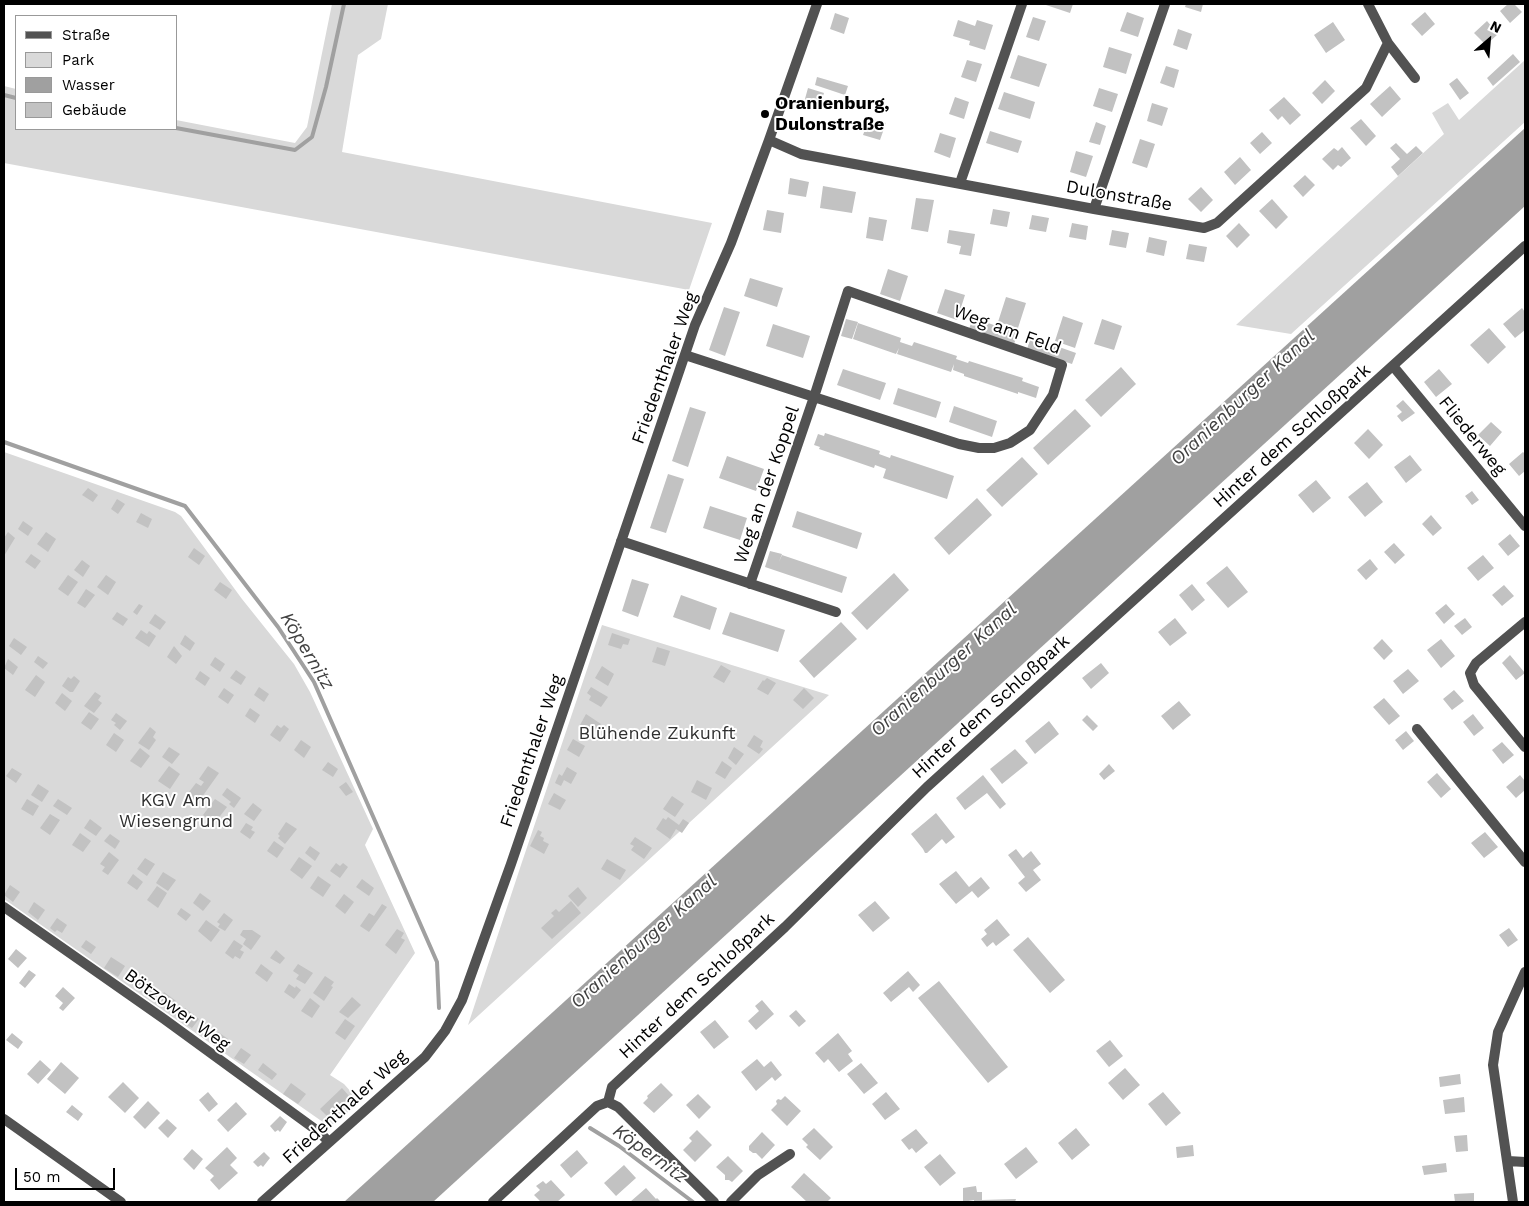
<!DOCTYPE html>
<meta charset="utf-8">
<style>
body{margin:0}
#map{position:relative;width:1529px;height:1206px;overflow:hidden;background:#fff;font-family:"Work Sans",sans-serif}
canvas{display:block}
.frame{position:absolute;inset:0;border:5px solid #000;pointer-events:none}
.legend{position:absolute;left:15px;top:15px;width:162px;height:115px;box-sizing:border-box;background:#fff;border:1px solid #999;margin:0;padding:6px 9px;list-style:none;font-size:15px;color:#000}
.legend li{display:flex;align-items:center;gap:10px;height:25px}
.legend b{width:25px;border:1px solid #999}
.north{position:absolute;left:1464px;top:15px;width:50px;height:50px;-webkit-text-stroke:4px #fff;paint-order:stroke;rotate:27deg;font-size:14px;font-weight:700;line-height:20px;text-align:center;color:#000}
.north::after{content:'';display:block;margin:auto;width:18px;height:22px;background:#000;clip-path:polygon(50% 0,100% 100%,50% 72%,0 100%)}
.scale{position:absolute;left:15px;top:1168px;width:100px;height:22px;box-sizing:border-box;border:2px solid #000;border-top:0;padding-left:6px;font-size:15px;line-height:18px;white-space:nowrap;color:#000;-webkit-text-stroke:4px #fff;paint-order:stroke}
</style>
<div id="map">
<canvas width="1529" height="1206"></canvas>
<div class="frame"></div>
<ul class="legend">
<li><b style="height:6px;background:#525252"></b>Straße</li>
<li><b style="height:14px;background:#d9d9d9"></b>Park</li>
<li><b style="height:14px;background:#a0a0a0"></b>Wasser</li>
<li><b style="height:14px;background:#c2c2c2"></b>Gebäude</li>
</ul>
<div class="north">N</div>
<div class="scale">50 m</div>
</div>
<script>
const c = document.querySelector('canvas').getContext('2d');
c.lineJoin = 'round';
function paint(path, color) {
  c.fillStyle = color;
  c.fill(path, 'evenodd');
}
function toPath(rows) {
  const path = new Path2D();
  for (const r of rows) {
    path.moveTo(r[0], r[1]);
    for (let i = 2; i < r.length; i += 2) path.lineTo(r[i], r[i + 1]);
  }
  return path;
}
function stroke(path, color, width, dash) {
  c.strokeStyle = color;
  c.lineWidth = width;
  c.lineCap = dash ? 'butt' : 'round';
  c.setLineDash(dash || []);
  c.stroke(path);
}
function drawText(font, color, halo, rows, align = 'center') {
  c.font = font + ' "Work Sans",sans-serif';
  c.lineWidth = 4;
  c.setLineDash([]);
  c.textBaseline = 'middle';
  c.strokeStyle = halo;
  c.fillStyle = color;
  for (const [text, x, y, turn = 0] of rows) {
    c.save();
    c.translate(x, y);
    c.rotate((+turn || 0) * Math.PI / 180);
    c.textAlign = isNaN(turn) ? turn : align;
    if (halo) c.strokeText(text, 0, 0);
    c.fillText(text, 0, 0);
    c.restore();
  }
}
paint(toPath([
 [332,4,388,4,381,39,358,55,342,152,712,223,689,290,4,163,4,86,16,89,16,129,176,129,176,120,295,143,307,127],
 [1525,60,1525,122,1291,334,1236,325,1444,134,1432,113,1448,103,1459,120],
 [4,452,175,512,181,516,242,599,294,664,310,692,373,829,365,845,415,953,330,1075,344,1084,360,1102,330,1127,4,899],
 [602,625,829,695,468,1025,522,862]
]), '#d9d9d9');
paint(toPath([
 [1525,128,1525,206,433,1202,344,1202]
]), '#a0a0a0');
stroke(toPath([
 [4,95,16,98],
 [176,128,295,150,312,137,326,87,344,4],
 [4,442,185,506,278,627,314,682,437,962,439,1008],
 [590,1128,619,1146,693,1202]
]), '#a0a0a0', 4);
paint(toPath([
 [1043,4,1073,4,1070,13],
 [1186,4,1203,4,1201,12,1185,7],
 [1508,4,1514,4,1522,12,1510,23,1500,11],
 [1127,12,1144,18,1138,37,1120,31],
 [1425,12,1435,24,1422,36,1411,24],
 [835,13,849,18,844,34,830,29],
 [1033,17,1046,21,1039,41,1026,37],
 [958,20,975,26,977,20,993,25,985,50,969,45,970,41,953,36],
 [1487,21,1498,34,1486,45,1474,33],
 [1333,22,1345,40,1326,53,1314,35],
 [1178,29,1192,34,1187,50,1173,45],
 [1109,47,1132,54,1126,74,1103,67],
 [1513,54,1520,62,1493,86,1487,78],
 [1018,55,1047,64,1039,87,1010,78],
 [967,60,982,64,976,82,961,77],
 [1166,66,1179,70,1174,88,1160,83],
 [817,77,848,86,845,95,815,85],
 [1457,78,1469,93,1460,100,1449,84],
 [1325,80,1335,91,1322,104,1312,93],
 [1390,86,1401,99,1382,117,1370,104],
 [808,88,824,93,818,111,803,106],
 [1099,88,1118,94,1112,112,1093,106],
 [1004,92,1035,102,1030,119,998,109],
 [955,97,969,102,964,119,949,114],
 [1284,97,1301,115,1290,125,1282,116,1278,120,1269,110],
 [1152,103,1168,108,1162,126,1147,121],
 [869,118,886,123,880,140,863,135],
 [1361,119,1376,136,1366,146,1350,128],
 [1096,122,1106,126,1100,145,1089,142],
 [990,131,1022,141,1018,153,986,143],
 [1262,132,1272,143,1260,154,1250,143],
 [940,133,956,138,950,158,934,152],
 [1140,139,1155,144,1147,168,1132,163],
 [1396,143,1407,154,1416,146,1423,153,1398,176,1391,167,1400,159,1390,148],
 [1342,147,1351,158,1341,167,1338,165,1333,170,1322,159,1334,148,1338,151],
 [1076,151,1093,156,1086,177,1070,172],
 [1240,157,1251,170,1235,185,1224,172],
 [1305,175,1315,185,1303,197,1293,186],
 [790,178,809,182,806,197,788,194],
 [823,186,856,192,852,213,820,208],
 [1201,187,1213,200,1201,212,1188,199],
 [916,198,934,200,928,232,911,229],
 [1272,199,1288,217,1276,229,1259,211],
 [993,209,1010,212,1007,227,990,224],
 [767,210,784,213,781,233,763,230],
 [1032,215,1049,218,1046,232,1029,229],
 [869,217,887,220,883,241,866,238],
 [1072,223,1088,226,1086,240,1069,237],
 [1239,223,1250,235,1237,248,1226,236],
 [949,230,975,234,971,256,959,254,961,246,947,243],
 [1112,230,1129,233,1126,248,1109,245],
 [1149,237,1167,241,1164,256,1146,252],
 [1189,244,1207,247,1204,262,1186,259],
 [888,269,908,276,900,301,880,294],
 [750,278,783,288,777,307,744,296],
 [945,289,965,295,957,320,937,313],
 [1006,297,1026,303,1018,328,998,322],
 [724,307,740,312,725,356,709,350],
 [1522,308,1525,312,1525,330,1515,338,1503,324],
 [1063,316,1083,323,1075,348,1055,341],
 [973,318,1018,333,1014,344,969,329],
 [846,319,858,322,852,339,841,336],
 [1102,319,1122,326,1114,350,1094,344],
 [858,323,901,338,900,342,912,346,914,342,957,356,956,359,968,363,969,361,1023,378,1022,381,1039,387,1036,398,1018,392,1018,394,964,376,964,374,953,370,954,364,951,372,897,354,899,348,896,354,853,339],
 [773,324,810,336,803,358,766,346],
 [1489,328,1506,347,1488,364,1470,345],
 [1031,337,1076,353,1072,364,1027,349],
 [1121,367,1136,384,1101,417,1085,400],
 [843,369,886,383,880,400,837,385],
 [1439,369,1452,384,1436,397,1424,382],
 [898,388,941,402,936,418,893,404],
 [1403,400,1415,413,1402,422,1397,416,1402,412,1396,406],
 [954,406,997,421,992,437,949,422],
 [690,407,706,412,688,467,672,461],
 [1075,409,1091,426,1048,465,1033,448],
 [1491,422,1502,432,1490,446,1478,435],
 [1368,429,1383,445,1369,459,1354,443],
 [825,433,880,451,879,454,890,458,891,455,954,476,947,499,883,478,886,469,875,465,874,468,819,449,820,447,814,445,818,434,824,436],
 [1523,452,1525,454,1525,471,1519,476,1509,464],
 [1410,455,1422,470,1406,483,1394,467],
 [727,456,764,469,756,491,719,478],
 [1022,457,1038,474,1002,507,986,490],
 [668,474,684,479,666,533,650,528],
 [1316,480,1331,498,1313,513,1298,495],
 [1367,482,1383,502,1365,517,1348,497],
 [88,488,98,495,93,502,82,495],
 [1472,491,1479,500,1472,505,1465,496],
 [977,498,992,515,949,555,934,538],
 [117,499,125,504,118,514,111,509],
 [710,506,747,518,740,540,703,528],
 [797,511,862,533,857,549,792,527],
 [141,513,152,519,148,528,136,522],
 [1431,515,1442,528,1433,536,1422,524],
 [23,521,33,528,28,536,18,529],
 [8,532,15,538,4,556,4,538],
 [46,532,56,539,48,552,37,544],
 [1510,534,1520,546,1508,556,1498,544],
 [1394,543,1405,555,1395,564,1384,552],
 [194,548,205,556,199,565,188,557],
 [770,551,782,554,779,562,782,555,847,577,842,593,765,567],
 [31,554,41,561,35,569,25,562],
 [1483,555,1494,568,1478,581,1467,568],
 [1370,559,1378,569,1366,580,1357,570],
 [82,560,90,566,83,577,74,570],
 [1227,566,1248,592,1228,608,1206,583],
 [894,573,909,590,867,630,851,613],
 [68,575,78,582,68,596,58,589],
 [106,575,116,582,108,595,97,587],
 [632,579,649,584,638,617,622,611],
 [220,582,232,590,226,599,214,590],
 [1192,584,1205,600,1192,611,1179,595],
 [1504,585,1514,596,1502,606,1492,595],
 [86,589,95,595,85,608,77,603],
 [681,595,717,608,710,630,673,617],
 [139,604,143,606,137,615,133,612],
 [1446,604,1455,614,1444,624,1435,613],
 [117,612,128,619,123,626,112,619],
 [730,612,785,630,778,652,722,634],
 [155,614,166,622,160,630,149,623],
 [1175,618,1187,633,1170,646,1158,632],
 [1465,618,1472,627,1462,635,1454,626],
 [841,622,857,639,814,678,799,661],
 [141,630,147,634,149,631,156,636,149,647,135,638],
 [612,633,630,639,628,645,623,644,621,649,608,645],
 [185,635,195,643,190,651,180,644],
 [14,638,27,647,21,655,9,646],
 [1382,639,1393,651,1384,660,1373,648],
 [1441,639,1455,656,1441,668,1427,650],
 [174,646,182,656,176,664,167,657],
 [657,647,670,651,665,666,652,662],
 [1510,655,1525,673,1516,680,1502,663],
 [38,656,48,663,43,669,34,662],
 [215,657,225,664,220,672,210,665],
 [8,659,18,667,13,675,4,668],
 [1101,663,1109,673,1091,689,1082,678],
 [721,665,731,671,724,683,713,677],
 [602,666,614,674,608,686,595,678],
 [1408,669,1419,681,1403,694,1393,681],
 [236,670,246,677,241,685,230,678],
 [200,671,210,678,205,686,195,679],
 [36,675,45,682,35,697,25,690],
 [74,676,80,681,73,692,70,692,62,686,68,677,71,679],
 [767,678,776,683,768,695,757,689,763,680,764,681],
 [259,687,269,694,264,702,254,695],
 [591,687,608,697,601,707,589,700,591,696,587,693],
 [224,688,234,695,228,704,218,697],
 [804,688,814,698,803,709,793,700],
 [1454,690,1464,701,1452,710,1443,699],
 [95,692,101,696,98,700,102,703,94,713,84,706],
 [62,693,72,701,65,711,55,703],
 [1384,698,1400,716,1389,725,1373,707],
 [1179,701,1191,715,1173,730,1161,716],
 [250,708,260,715,255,723,245,716],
 [89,712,99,719,91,730,81,723],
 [116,713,127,721,120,730,114,725,116,723,111,720],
 [586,714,601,724,594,734,580,725],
 [1473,714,1484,728,1474,736,1463,722],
 [1087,715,1098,726,1093,731,1082,720],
 [1049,721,1059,734,1035,754,1025,741],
 [277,725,281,728,284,725,289,729,280,742,270,735],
 [150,727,156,732,153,737,156,740,149,750,138,743],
 [1406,731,1414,741,1403,750,1395,740],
 [114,733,124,740,116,752,106,745],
 [754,735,763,741,760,747,763,749,759,754,747,746],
 [573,739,585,746,579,757,567,750],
 [301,740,311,747,304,758,294,750],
 [1502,742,1514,755,1503,764,1492,750],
 [169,747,180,754,172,764,162,757],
 [734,747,744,754,736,765,728,758],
 [140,748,150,756,141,768,130,761],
 [1015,749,1028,763,1002,784,990,769],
 [722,761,732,768,725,779,715,773],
 [328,762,338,769,333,777,322,770],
 [1109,764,1115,771,1104,780,1099,774],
 [169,766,180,774,170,789,158,781],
 [208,766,219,773,197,804,186,796,196,783,201,786,204,782,199,779],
 [567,767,577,773,571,784,564,780,561,786,555,783,559,774,562,776],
 [12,768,22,774,16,783,6,776],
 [1437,773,1451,789,1441,798,1427,782],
 [983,775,1006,804,1000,809,987,793,965,810,956,798],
 [1520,775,1525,781,1525,790,1516,798,1506,787],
 [697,780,712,788,706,800,691,792],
 [346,782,353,792,346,796,339,787],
 [38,784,49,791,42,802,31,795],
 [227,788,241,798,234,808,229,804,231,802,222,795],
 [554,793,566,800,560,810,548,804],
 [672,796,684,804,675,817,663,809],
 [27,799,39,806,33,816,21,809],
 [58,799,72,808,67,815,53,806],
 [215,799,227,807,217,820,214,818,211,821,203,815],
 [253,803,262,810,254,821,244,814],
 [936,813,955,837,946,844,942,839,927,853,925,853,923,849,911,834],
 [50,814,60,820,50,835,40,828],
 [668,817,679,825,683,819,689,823,682,833,676,829,670,839,656,829,663,818,666,820],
 [90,819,102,828,96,836,84,828],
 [286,822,297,829,285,844,278,838,280,836,278,834],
 [246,823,253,827,251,830,255,832,250,839,240,832],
 [538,830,542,832,540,836,544,838,543,841,549,844,544,854,530,846],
 [1485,832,1498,847,1484,858,1471,843],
 [80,833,91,841,83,852,72,845],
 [110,834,120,841,115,849,104,841],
 [635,837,652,848,644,859,631,850,634,846,630,844],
 [274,841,284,848,277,858,267,851],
 [310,846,320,853,315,861,305,853],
 [1016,849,1023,858,1031,851,1041,864,1033,870,1041,880,1026,892,1018,883,1025,877,1008,855],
 [109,852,119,860,108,875,102,871,105,867,100,864],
 [299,857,312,866,302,879,290,870],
 [145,858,155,864,147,876,137,869],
 [607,859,626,870,620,880,601,869],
 [336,863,340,866,343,863,348,867,340,878,330,871],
 [956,871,969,887,981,877,990,888,978,898,972,891,956,904,939,884],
 [163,872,176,880,168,891,156,883],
 [133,874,143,882,137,890,127,883],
 [318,876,331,885,323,897,310,888],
 [362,879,374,888,369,896,356,887],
 [10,885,20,892,13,902,4,895],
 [157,886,167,893,158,908,147,900],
 [578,887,587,898,578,907,568,896],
 [200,893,211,901,203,911,193,903],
 [344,894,354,902,345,914,335,906],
 [571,901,581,913,552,939,541,928,554,916,551,913,556,909,559,912],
 [875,901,890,918,873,932,858,915],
 [34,902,45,910,38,920,28,912],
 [382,904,387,907,369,932,360,926,369,913,374,916],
 [181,908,191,915,186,921,177,914],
 [224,913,233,920,225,931,218,927,220,924,217,922],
 [57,918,67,925,62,933,57,930,55,932,50,928],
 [997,919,1010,935,996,946,993,942,987,947,981,939,987,934,984,930],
 [206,920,220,930,211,942,198,931],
 [1509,928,1518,940,1508,947,1499,935],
 [397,929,404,933,401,938,405,940,396,954,385,945],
 [243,930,252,930,261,936,251,950,243,944,246,939,240,935],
 [1028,937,1065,980,1050,993,1013,950],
 [86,940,96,947,91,954,81,947],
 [234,940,243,946,240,950,244,952,240,959,235,956,233,959,225,953],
 [16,949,27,958,18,968,8,959],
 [276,950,285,958,280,964,270,958],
 [111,957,125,966,118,977,104,968],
 [261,964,273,973,267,982,255,973],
 [298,964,313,973,305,984,296,979,299,975,293,971],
 [29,970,36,975,25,988,19,983],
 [908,971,920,985,913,992,909,987,891,1002,883,993],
 [132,973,143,981,138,986,128,978],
 [325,976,334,982,331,986,333,987,324,1001,313,993],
 [939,981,1008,1067,988,1083,918,998],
 [289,984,295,988,296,986,301,990,294,999,284,992],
 [63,987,75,998,63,1011,59,1008,63,1003,55,996],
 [164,992,176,1001,170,1009,158,1001],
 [352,997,361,1005,348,1018,339,1012],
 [310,998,320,1006,312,1018,301,1011],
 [762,1000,774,1014,756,1030,748,1021,759,1011,755,1006],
 [185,1008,199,1019,192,1028,181,1021,183,1018,180,1016],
 [796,1010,806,1021,799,1027,789,1016],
 [345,1019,355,1026,345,1040,335,1033],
 [715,1020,729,1037,714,1049,700,1032],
 [218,1032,228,1039,223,1046,213,1039],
 [12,1033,23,1042,18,1049,6,1040],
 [838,1033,852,1051,848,1054,853,1061,839,1072,828,1059,824,1063,815,1053],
 [1110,1040,1123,1056,1109,1067,1096,1051],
 [241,1048,251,1055,244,1064,234,1058],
 [757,1059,764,1067,771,1061,782,1075,775,1081,772,1077,756,1091,741,1072],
 [40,1060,51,1070,38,1084,27,1074],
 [61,1062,79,1078,65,1094,47,1079],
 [263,1063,277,1074,272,1080,258,1070],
 [861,1063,878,1083,864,1094,847,1074],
 [1125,1068,1140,1085,1123,1100,1108,1083],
 [1460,1074,1461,1084,1440,1087,1439,1077],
 [123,1082,139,1098,125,1113,108,1097],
 [291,1083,306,1094,298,1104,283,1094],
 [661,1083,673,1095,654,1113,643,1103,648,1098,647,1096],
 [342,1088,350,1097,329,1118,320,1109],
 [208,1092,218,1104,209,1112,199,1100],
 [886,1092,900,1109,885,1120,872,1104],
 [1163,1092,1181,1113,1166,1126,1148,1104],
 [698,1094,711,1107,699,1119,686,1105],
 [785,1096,801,1111,787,1126,771,1110,777,1104,776,1101,778,1099,781,1100],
 [1464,1097,1465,1112,1445,1114,1443,1100],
 [148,1101,160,1113,145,1129,133,1117],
 [236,1102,247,1114,228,1132,217,1120],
 [72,1105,83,1114,78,1121,66,1112],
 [280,1116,287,1122,280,1132,278,1130,275,1132,270,1126],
 [167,1119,177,1128,168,1138,158,1128],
 [814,1128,833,1147,820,1160,806,1147,808,1145,802,1139],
 [1076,1128,1090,1145,1072,1160,1058,1143],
 [916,1129,928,1143,916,1153,912,1148,909,1150,901,1140],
 [697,1130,712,1145,695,1162,683,1150,692,1141,689,1138],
 [762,1132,775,1145,762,1159,756,1153,753,1153,749,1150,749,1146],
 [1467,1135,1468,1151,1456,1152,1454,1136],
 [1193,1145,1194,1156,1177,1158,1176,1147],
 [227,1147,237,1158,230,1165,238,1173,219,1190,210,1180,214,1176,205,1168],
 [1026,1147,1038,1162,1016,1179,1004,1164],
 [192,1149,203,1159,194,1170,183,1159],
 [577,1150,588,1163,571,1178,560,1165],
 [264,1152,270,1158,263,1167,261,1165,258,1167,253,1162],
 [940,1154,956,1173,940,1186,924,1167],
 [728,1156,743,1171,732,1182,729,1180,725,1180,725,1175,716,1167],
 [1446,1163,1447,1172,1424,1175,1422,1166],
 [624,1165,636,1178,616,1196,604,1183],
 [804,1173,831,1198,827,1202,807,1202,791,1187],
 [551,1180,565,1195,557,1202,541,1202,534,1195,540,1190,536,1186,543,1181,546,1184],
 [976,1186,977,1192,982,1192,982,1200,1016,1199,1015,1202,974,1202,974,1200,963,1202,963,1188],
 [646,1188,656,1199,657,1198,661,1202,630,1202],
 [1474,1193,1474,1202,1455,1202,1454,1194]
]), '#c2c2c2');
stroke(toPath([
 [1368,4,1388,43,1415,78],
 [769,140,801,154,1094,209,1204,228,1217,223,1366,88,1388,43],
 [960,183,1022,4],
 [1094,209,1165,4],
 [685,355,814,397,959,444,979,448,994,448,1010,443,1030,430,1053,395,1062,365,848,291,814,397,750,584],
 [1393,366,1525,526],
 [621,541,836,612],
 [1525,622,1476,663,1470,673,1474,685,1525,747],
 [1417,729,1525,862],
 [4,907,164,1019,319,1132,329,1142],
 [608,1102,618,1107,714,1202],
 [4,1119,121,1202],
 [1508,1161,1525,1162],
 [262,1202,425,1057,445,1031,462,1000,511,864,695,325,731,243,769,140,817,4],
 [493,1202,597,1106,608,1102,612,1087,785,927,927,787,1525,246],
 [731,1202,758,1175,790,1154],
 [1513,1202,1493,1065,1498,1032,1525,972]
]), '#525252', 10);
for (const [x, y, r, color] of [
 [765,114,5,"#000"]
]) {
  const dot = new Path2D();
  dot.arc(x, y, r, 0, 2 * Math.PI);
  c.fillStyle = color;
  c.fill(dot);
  stroke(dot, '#fff', 2);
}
drawText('bold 18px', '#000', '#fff', [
 ["Oranienburg,",775,104],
 ["Dulonstraße",775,125]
], 'left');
drawText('18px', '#000', '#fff', [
 ["Dulonstraße",1119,196,10],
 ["Weg am Feld",1007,330,20],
 ["Friedenthaler Weg",665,368,-70],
 ["Hinter dem Schloßpark",1292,436,-42],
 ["Fliederweg",1472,436,51],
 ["Weg an der Koppel",767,485,-71],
 ["Hinter dem Schloßpark",991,707,-42],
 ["Friedenthaler Weg",532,751,-71],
 ["Hinter dem Schloßpark",697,986,-43],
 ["Bötzower Weg",177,1010,36],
 ["Friedenthaler Weg",345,1107,-42]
]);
drawText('18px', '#303030', '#fff', [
 ["Blühende Zukunft",657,734],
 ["KGV Am",176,801],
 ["Wiesengrund",176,822]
]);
drawText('italic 19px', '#414141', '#fff', [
 ["Oranienburger Kanal",1243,398,-43],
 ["Köpernitz",307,651,59],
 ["Oranienburger Kanal",944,670,-42],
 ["Oranienburger Kanal",644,942,-42],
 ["Köpernitz",650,1154,36]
]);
</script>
